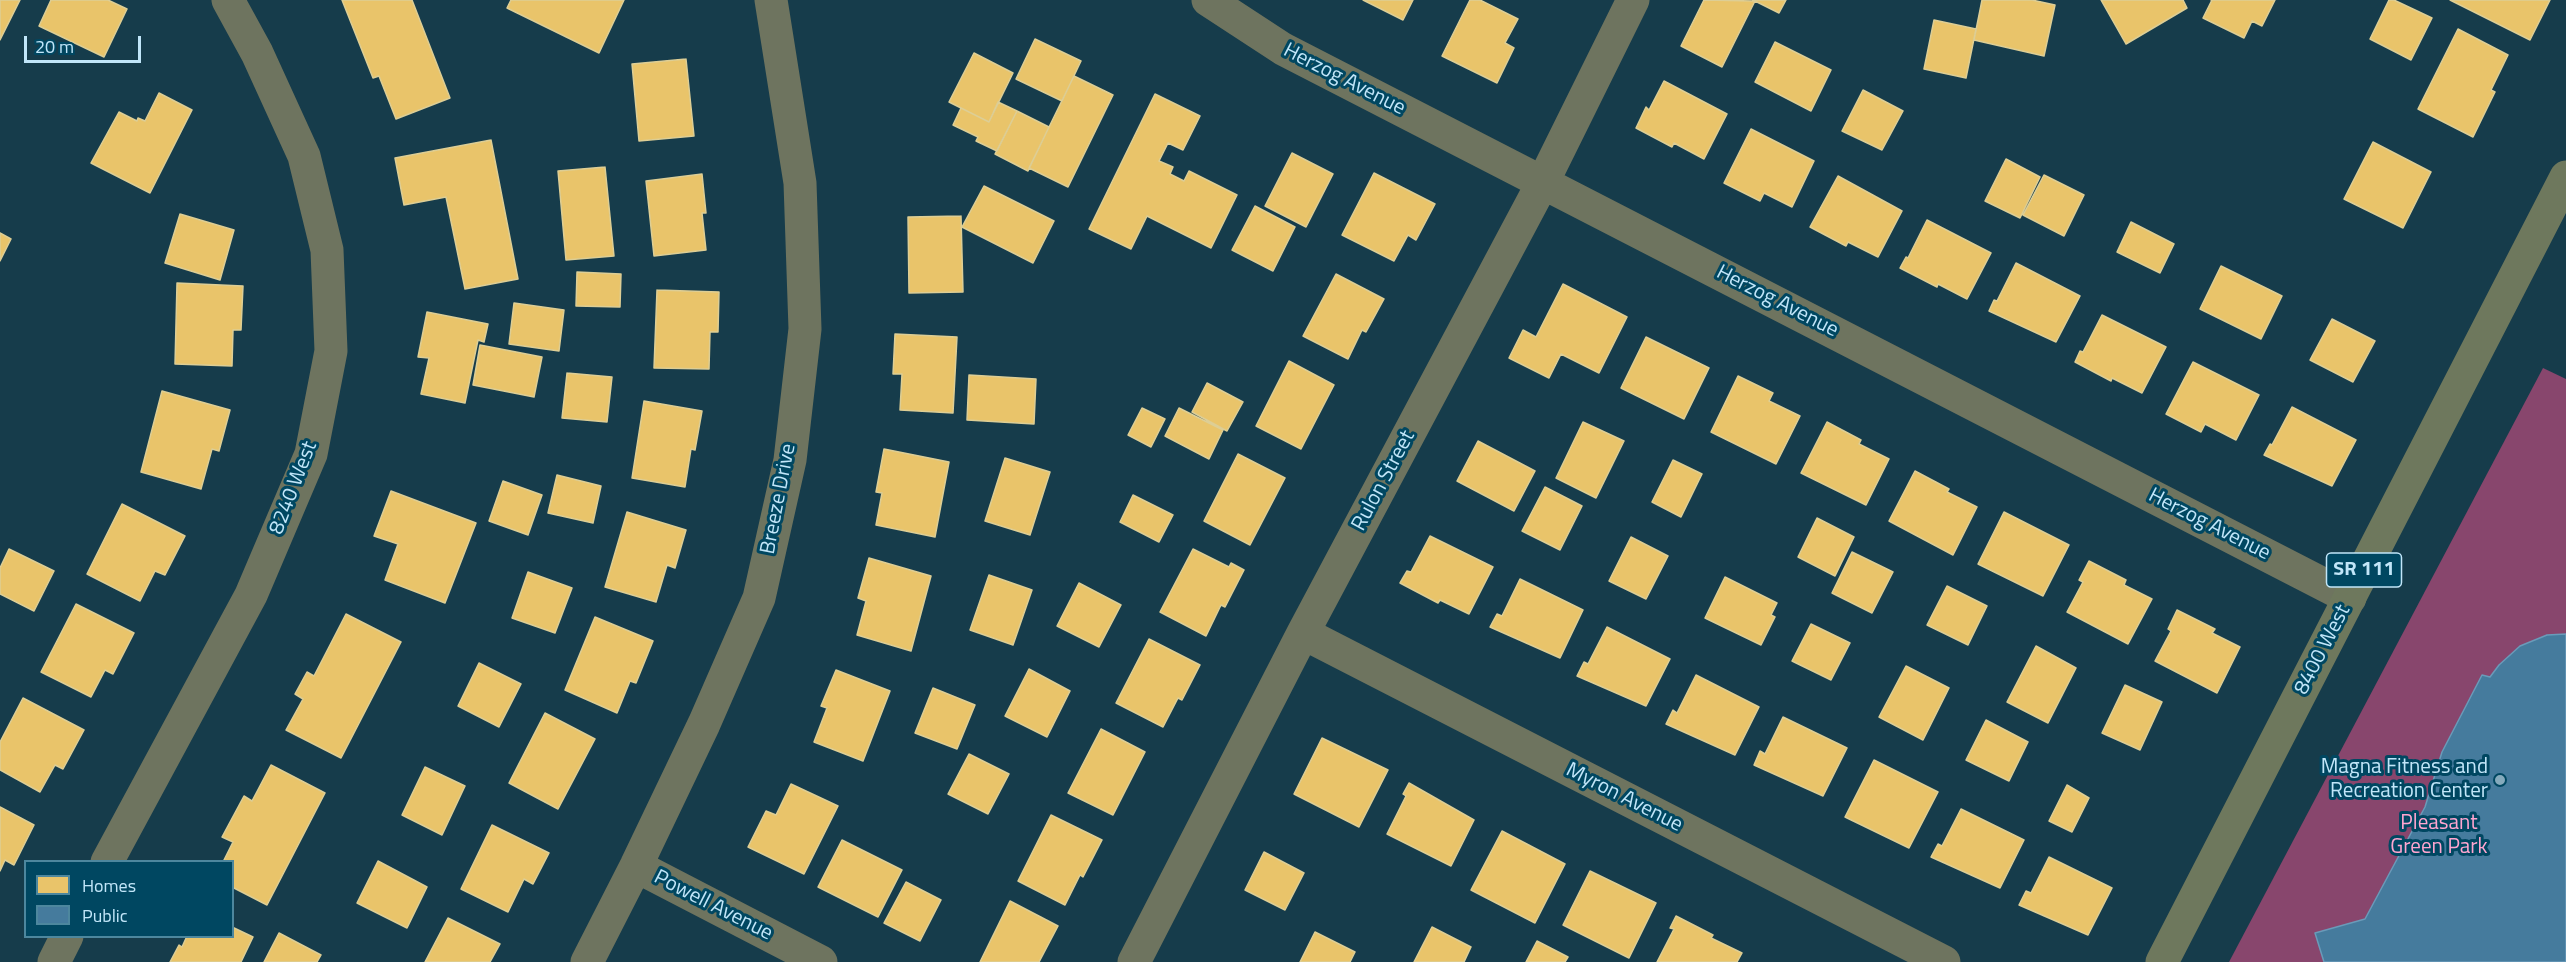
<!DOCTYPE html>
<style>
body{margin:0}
#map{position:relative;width:2566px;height:962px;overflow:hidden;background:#163c4b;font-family:"Titillium Web",sans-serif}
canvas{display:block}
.legend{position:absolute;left:24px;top:860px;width:210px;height:78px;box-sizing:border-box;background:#004761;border:2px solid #4d879e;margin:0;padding:8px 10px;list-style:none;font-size:18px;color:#c1e6f9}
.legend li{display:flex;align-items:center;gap:12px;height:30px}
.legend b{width:30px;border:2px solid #4d879e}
.scale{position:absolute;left:24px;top:36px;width:117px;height:27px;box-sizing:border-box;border:3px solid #c1e6f9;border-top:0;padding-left:8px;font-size:18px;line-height:21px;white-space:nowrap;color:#c1e6f9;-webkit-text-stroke:4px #004761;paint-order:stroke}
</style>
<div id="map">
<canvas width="2566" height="962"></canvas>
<ul class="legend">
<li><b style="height:16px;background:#e9c46a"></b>Homes</li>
<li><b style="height:16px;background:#457b9d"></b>Public</li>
</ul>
<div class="scale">20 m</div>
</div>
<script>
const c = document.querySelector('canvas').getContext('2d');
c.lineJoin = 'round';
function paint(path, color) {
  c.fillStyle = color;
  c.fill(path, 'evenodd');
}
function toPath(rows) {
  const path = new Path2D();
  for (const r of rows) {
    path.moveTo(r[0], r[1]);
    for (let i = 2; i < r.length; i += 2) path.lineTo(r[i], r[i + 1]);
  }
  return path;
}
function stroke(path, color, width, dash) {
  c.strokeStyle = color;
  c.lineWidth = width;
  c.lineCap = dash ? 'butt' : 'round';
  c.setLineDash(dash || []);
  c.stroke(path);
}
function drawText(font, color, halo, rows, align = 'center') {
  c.font = font + ' "Titillium Web",sans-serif';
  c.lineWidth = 6;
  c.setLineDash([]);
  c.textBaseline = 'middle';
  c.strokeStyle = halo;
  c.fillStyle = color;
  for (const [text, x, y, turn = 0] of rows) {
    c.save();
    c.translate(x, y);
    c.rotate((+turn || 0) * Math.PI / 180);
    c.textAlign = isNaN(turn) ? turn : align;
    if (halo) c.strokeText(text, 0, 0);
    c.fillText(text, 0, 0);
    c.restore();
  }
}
paint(toPath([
 [2543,368,2566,379,2566,962,2229,962]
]), '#88466d');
const homes = toPath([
 [0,0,20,0,0,40,0,0],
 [51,0,108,0,127,9,104,57,39,26,51,0],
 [342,0,412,0,450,98,396,119,379,76,373,78,342,0],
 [511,0,624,0,599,53,507,8,511,0],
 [1363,0,1413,0,1403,20,1363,0],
 [1470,0,1480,0,1518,19,1505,43,1514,48,1497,83,1442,56,1470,0],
 [1704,0,1755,1,1722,67,1681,46,1704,0],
 [1753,0,1786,0,1779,13,1753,0],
 [1982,0,2032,0,2055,5,2044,56,1974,40,1982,0],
 [2101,0,2183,0,2187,8,2126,44,2101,0],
 [2212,0,2211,0,2275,0,2262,26,2252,21,2244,38,2203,18,2212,0],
 [2389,0,2394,0,2432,18,2411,60,2370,39,2389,0],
 [2450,0,2550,0,2530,40,2450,0],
 [1934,20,1976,29,1966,78,1924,69,1934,20],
 [2458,29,2508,55,2491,90,2495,92,2473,137,2418,109,2458,29],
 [1035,39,1081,61,1062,101,1016,79,1035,39],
 [1775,42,1831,70,1811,111,1755,82,1775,42],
 [974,53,1013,73,989,122,949,102,974,53],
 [686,59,694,136,639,141,632,64,686,59],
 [1074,76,1113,95,1068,187,1029,168,1074,76],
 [1664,81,1727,114,1704,159,1674,143,1672,147,1636,128,1646,107,1649,110,1664,81],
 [1863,90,1903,111,1882,150,1842,131,1863,90],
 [159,93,192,110,150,193,91,163,119,112,137,121,138,118,145,121,159,93],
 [1155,94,1200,116,1183,150,1168,143,1159,161,1173,167,1170,174,1184,181,1189,171,1237,195,1211,248,1147,216,1131,249,1089,229,1155,94],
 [998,102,1017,111,997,151,976,141,978,137,953,125,961,108,989,122,998,102],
 [1017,111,1049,127,1028,171,995,154,1017,111],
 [1751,129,1814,161,1792,207,1764,193,1760,201,1724,183,1751,129],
 [491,140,518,279,465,289,446,197,404,205,395,158,491,140],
 [2373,142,2431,172,2403,228,2344,199,2373,142],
 [1292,153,1333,174,1306,227,1265,206,1292,153],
 [2006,159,2040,177,2020,218,1985,201,2006,159],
 [605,167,614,256,566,260,558,171,605,167],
 [1374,173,1435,204,1416,240,1408,235,1394,261,1342,235,1374,173],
 [702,174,706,213,702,213,706,250,654,256,646,181,702,174],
 [2044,175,2084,195,2064,236,2023,215,2044,175],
 [1838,176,1902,211,1878,257,1848,242,1846,246,1810,227,1838,176],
 [984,186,1054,221,1033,263,962,227,984,186],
 [1255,206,1295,227,1273,271,1232,250,1255,206],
 [180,214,234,230,220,280,165,263,180,214],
 [961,216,963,292,909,293,908,217,961,216],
 [1927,220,1991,253,1967,299,1938,284,1937,287,1900,268,1906,257,1908,258,1927,220],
 [2131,222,2174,244,2160,273,2117,252,2131,222],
 [0,233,11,239,0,261,0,233],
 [2016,263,2080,296,2056,342,1989,311,1994,300,1997,301,2016,263],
 [2221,266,2282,296,2261,339,2200,309,2221,266],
 [577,272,621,274,620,307,576,306,577,272],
 [1336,274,1384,299,1366,332,1362,330,1348,359,1303,336,1336,274],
 [177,283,243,286,241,330,233,330,232,366,175,364,177,283],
 [1563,284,1627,317,1599,373,1561,354,1549,378,1509,358,1523,330,1536,337,1563,284],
 [657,290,719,292,718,332,710,332,709,369,654,368,657,290],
 [514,303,564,310,559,351,509,344,514,303],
 [427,312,488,324,484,342,478,340,465,403,421,394,429,358,418,357,427,312],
 [2102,315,2166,347,2142,393,2112,378,2111,381,2075,362,2080,351,2083,352,2102,315],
 [2332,319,2375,341,2353,382,2310,360,2332,319],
 [895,334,957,337,953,413,900,410,902,374,893,374,895,334],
 [1646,337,1709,368,1684,419,1621,388,1646,337],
 [480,345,542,357,534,397,473,385,480,345],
 [1289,361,1334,385,1301,449,1256,426,1289,361],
 [2193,362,2259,395,2236,440,2205,424,2201,432,2166,414,2193,362],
 [567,373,612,377,607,422,562,418,567,373],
 [969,375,1036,379,1034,424,967,420,969,375],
 [1738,376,1773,393,1769,401,1800,416,1776,464,1711,432,1738,376],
 [1207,383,1243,402,1227,431,1192,412,1207,383],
 [162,391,230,410,219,451,212,449,201,489,141,472,162,391],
 [644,401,702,411,695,450,691,449,685,487,632,478,644,401],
 [2292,407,2356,440,2332,486,2264,455,2270,444,2272,445,2292,407],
 [1142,408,1165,419,1151,447,1128,435,1142,408],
 [1179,408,1223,430,1209,459,1165,436,1179,408],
 [1583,422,1624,441,1596,498,1556,478,1583,422],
 [1827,422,1861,440,1859,444,1889,459,1866,505,1801,473,1827,422],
 [1478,441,1535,471,1514,511,1457,481,1478,441],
 [884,449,949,462,935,537,876,525,882,493,876,492,884,449],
 [1238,454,1285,478,1250,545,1204,521,1238,454],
 [1005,458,1050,472,1030,535,985,521,1005,458],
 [1673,460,1702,474,1681,517,1652,502,1673,460],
 [1915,471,1949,489,1947,492,1977,507,1953,555,1889,521,1915,471],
 [557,475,601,486,593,523,548,513,557,475],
 [503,481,542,495,528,535,489,521,503,481],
 [1545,487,1582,506,1560,550,1522,531,1545,487],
 [391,491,476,523,445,603,385,580,398,544,374,536,391,491],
 [1133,495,1173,515,1159,542,1120,522,1133,495],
 [122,504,185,536,165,575,155,571,140,601,87,574,122,504],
 [627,512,686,530,675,568,667,565,656,602,605,587,627,512],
 [2004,512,2069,545,2043,596,1978,564,2004,512],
 [1817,518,1854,537,1835,576,1798,557,1817,518],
 [1430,536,1493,567,1469,614,1440,600,1438,603,1400,583,1407,571,1411,572,1430,536],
 [1631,537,1668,556,1646,599,1609,581,1631,537],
 [9,549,54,571,34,611,0,594,0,568,9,549],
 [1193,549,1229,567,1231,563,1244,570,1225,607,1221,605,1206,636,1160,612,1193,549],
 [1852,552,1893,572,1872,613,1832,593,1852,552],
 [869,558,931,576,911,651,857,635,866,601,858,598,869,558],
 [2089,561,2126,580,2124,585,2152,599,2128,644,2067,612,2083,582,2079,580,2089,561],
 [528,572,572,588,555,633,512,618,528,572],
 [989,575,1032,590,1013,645,970,630,989,575],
 [1725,577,1777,603,1771,615,1775,617,1761,645,1705,618,1725,577],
 [1520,579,1583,610,1560,658,1490,627,1497,614,1502,616,1520,579],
 [1079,583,1121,605,1099,647,1057,626,1079,583],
 [1947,586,1987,606,1968,645,1927,625,1947,586],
 [76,604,134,633,113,674,105,670,91,697,41,672,76,604],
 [2177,610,2215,629,2212,633,2240,647,2217,693,2155,661,2171,631,2168,629,2177,610],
 [346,614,401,642,341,758,286,730,303,699,295,694,307,672,314,676,346,614],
 [595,617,653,641,636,683,630,681,617,713,565,690,595,617],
 [1811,624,1850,643,1831,680,1792,661,1811,624],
 [1607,627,1670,659,1646,706,1577,676,1584,662,1588,664,1607,627],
 [1149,639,1200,665,1182,700,1178,698,1163,727,1116,703,1149,639],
 [2036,646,2076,668,2048,723,2007,702,2036,646],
 [479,663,521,684,499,727,458,706,479,663],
 [1906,666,1949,688,1923,740,1879,717,1906,666],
 [1029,669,1070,691,1047,737,1005,716,1029,669],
 [836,670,890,691,863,761,814,742,827,708,821,706,836,670],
 [1696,675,1759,707,1735,755,1666,724,1673,710,1677,713,1696,675],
 [2125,685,2162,702,2140,750,2102,733,2125,685],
 [933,688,975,705,957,749,915,733,933,688],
 [23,698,84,730,63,769,55,765,40,792,0,770,0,742,23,698],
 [545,713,595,739,558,809,509,783,545,713],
 [1783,717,1847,748,1823,796,1754,765,1760,751,1765,754,1783,717],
 [1986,720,2028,742,2009,781,1966,760,1986,720],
 [1101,729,1145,752,1113,815,1068,793,1101,729],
 [1322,738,1388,770,1359,827,1294,794,1322,738],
 [969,754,1009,774,988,814,948,794,969,754],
 [1874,760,1938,792,1909,848,1845,817,1874,760],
 [271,765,325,793,267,905,232,887,232,862,223,862,233,842,222,837,244,796,252,801,271,765],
 [425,767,465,786,442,835,402,815,425,767],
 [1409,783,1474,820,1451,866,1387,834,1406,796,1403,794,1409,783],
 [791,784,838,806,804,874,748,847,766,811,776,815,791,784],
 [2067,785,2089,798,2072,832,2049,821,2067,785],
 [0,807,34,825,14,865,5,860,0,871,0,807],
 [1961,809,2024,840,2000,888,1931,857,1938,844,1942,846,1961,809],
 [1051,815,1102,840,1083,877,1080,875,1065,905,1018,881,1051,815],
 [492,825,549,853,533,884,524,879,508,912,461,889,492,825],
 [1502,831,1565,864,1535,923,1471,890,1502,831],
 [842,840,902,870,878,917,818,887,842,840],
 [1264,852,1304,873,1285,910,1245,890,1264,852],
 [2049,857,2112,888,2088,935,2019,905,2026,891,2031,893,2049,857],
 [378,861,427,887,407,928,357,903,378,861],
 [1590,871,1656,903,1629,958,1563,925,1590,871],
 [906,882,941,900,920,941,884,923,906,882],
 [1010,901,1058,926,1039,962,980,962,1010,901],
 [1676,916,1713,935,1711,938,1742,953,1737,962,1657,962,1674,929,1670,928,1676,916],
 [448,918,500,944,490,962,425,962,448,918],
 [232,927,253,937,241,962,170,962,179,945,182,947,187,936,232,936,232,927],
 [1432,927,1471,947,1464,962,1414,962,1432,927],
 [1315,932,1355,952,1350,962,1300,962,1315,932],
 [279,933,321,955,317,962,264,962,279,933],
 [1537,941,1568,957,1565,962,1526,962,1537,941]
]);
paint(homes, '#e9c46a');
stroke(homes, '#ddce95', 1.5);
const public = toPath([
 [2566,634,2566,962,2324,962,2315,933,2365,919,2425,807,2442,752,2482,675,2490,677,2499,665,2520,646,2547,635,2566,634]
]);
paint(public, '#457b9d');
stroke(public, '#6a9bb9', 1.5);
stroke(toPath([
 [1208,0,1283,49,2350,598],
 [1303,633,1944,962],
 [107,862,251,595,311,454,331,351,327,250,304,156,257,53,228,0],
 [636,866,821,962],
 [54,962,67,936],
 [587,962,636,866,704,724,759,598,790,460,805,329,800,183,771,0],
 [1134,962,1303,633,1543,182,1633,0]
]), '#6e745f', 33);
stroke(toPath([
 [2162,962,2566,177]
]), '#6e785d', 33);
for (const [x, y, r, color] of [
 [2500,780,6,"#85aabc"]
]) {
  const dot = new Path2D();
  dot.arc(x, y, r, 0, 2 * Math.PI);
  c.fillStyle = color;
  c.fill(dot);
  stroke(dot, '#004761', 2);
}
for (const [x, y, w] of [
 [2364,570,75]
]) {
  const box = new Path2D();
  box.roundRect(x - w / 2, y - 17, w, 34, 4.5);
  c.fillStyle = '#004761';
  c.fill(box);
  stroke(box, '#c1e6f9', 1.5);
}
drawText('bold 20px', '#c1e6f9', null, [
 ["SR 111",2364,570]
]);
drawText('21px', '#c1e6f9', '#004761', [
 ["Herzog Avenue",1344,80,27],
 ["Herzog Avenue",1777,302,27],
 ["Rulon Street",1384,481,-62],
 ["8240 West",294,488,-69],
 ["Breeze Drive",779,499,-79],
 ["Herzog Avenue",2209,525,27],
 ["8400 West",2323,650,-63],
 ["Myron Avenue",1624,798,27],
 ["Powell Avenue",713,906,27]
]);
drawText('21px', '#c1e6f9', '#004761', [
 ["Magna Fitness and",2488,768],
 ["Recreation Center",2488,792]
], 'right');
drawText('21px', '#ffa6d0', '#004761', [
 ["Pleasant",2439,824],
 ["Green Park",2439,848]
]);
</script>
